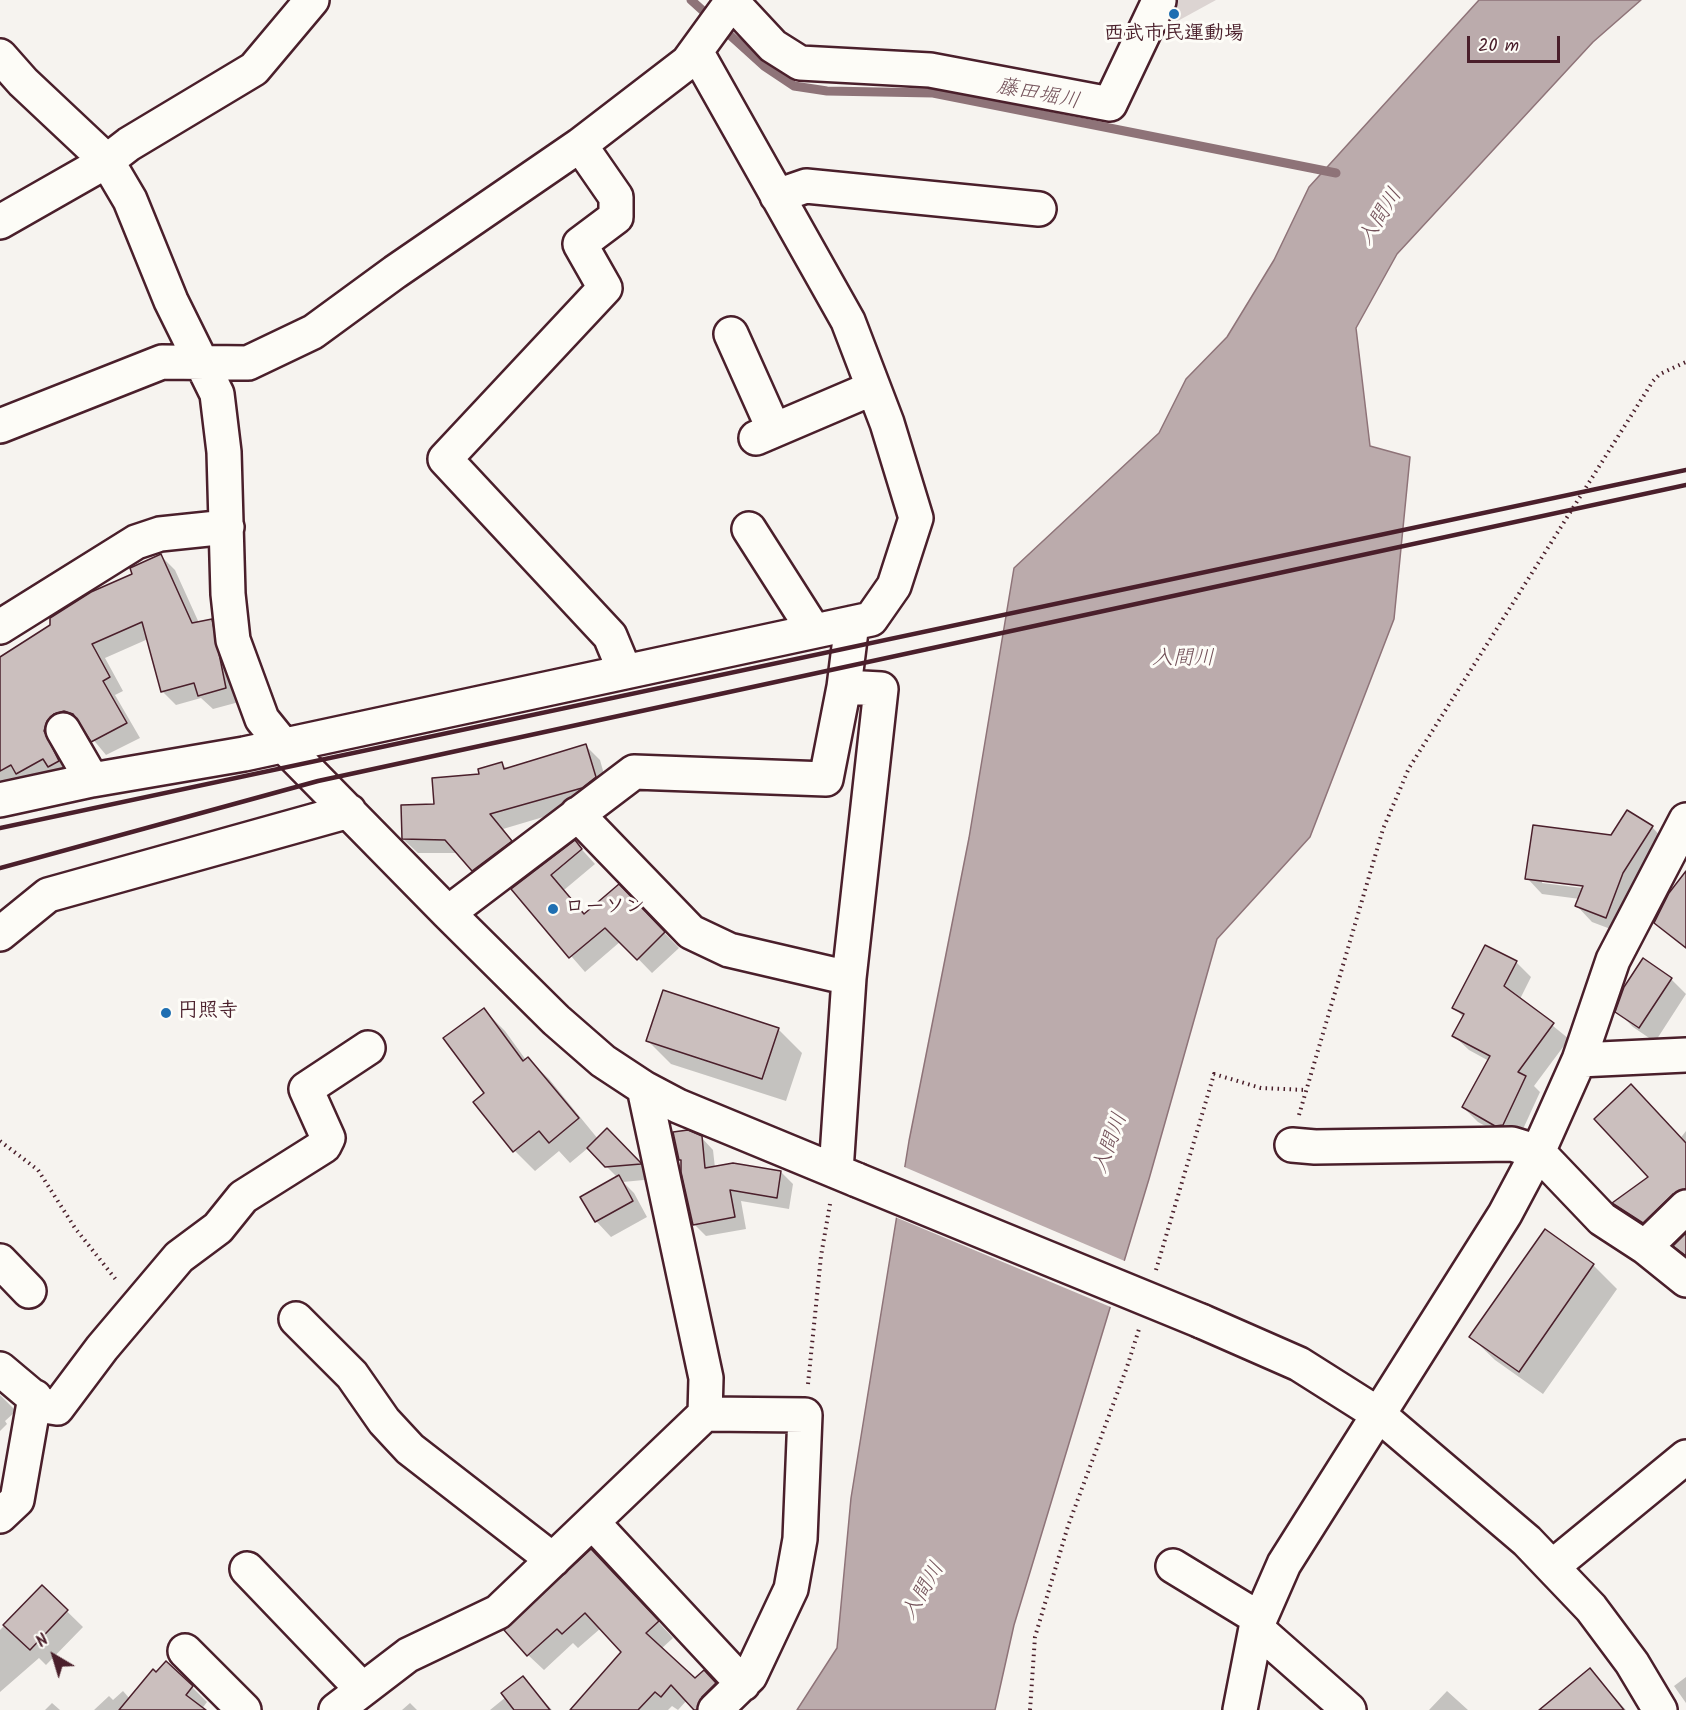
<!DOCTYPE html>
<meta charset="utf-8">
<style>
body{margin:0}
#map{position:relative;width:1686px;height:1710px;overflow:hidden;background:#f6f3ef;font-family:Kalam,sans-serif}
canvas{display:block}
.north{position:absolute;left:24px;top:1626px;width:60px;height:60px;-webkit-text-stroke:4px #fdfcf7;paint-order:stroke;rotate:322deg;font-size:16px;font-weight:700;line-height:24px;text-align:center;color:#4a1f2b}
.north::after{content:'';display:block;margin:auto;width:21px;height:27px;background:#4a1f2b;clip-path:polygon(50% 0,100% 100%,50% 72%,0 100%)}
.scale{position:absolute;left:1467px;top:36px;width:93px;height:27px;box-sizing:border-box;border:3px solid #4a1f2b;border-top:0;padding-left:8px;font-size:18px;line-height:21px;white-space:nowrap;color:#4a1f2b;-webkit-text-stroke:4px #fdfcf7;paint-order:stroke}
</style>
<div id="map">
<canvas width="1686" height="1710"></canvas>
<div class="north">N</div>
<div class="scale">20 m</div>
</div>
<script>
const c = document.querySelector('canvas').getContext('2d');
c.lineJoin = 'round';
function paint(path, color) {
  c.fillStyle = color;
  c.fill(path, 'evenodd');
}
function toPath(rows) {
  const path = new Path2D();
  for (const r of rows) {
    path.moveTo(r[0], r[1]);
    for (let i = 2; i < r.length; i += 2) path.lineTo(r[i], r[i + 1]);
  }
  return path;
}
function stroke(path, color, width, dash) {
  c.strokeStyle = color;
  c.lineWidth = width;
  c.lineCap = dash ? 'butt' : 'round';
  c.setLineDash(dash || []);
  c.stroke(path);
}
function drawText(font, color, halo, rows, align = 'center') {
  c.font = font + ' Kalam,"Klee One",sans-serif';
  c.lineWidth = 6;
  c.setLineDash([]);
  c.textBaseline = 'middle';
  c.strokeStyle = halo;
  c.fillStyle = color;
  for (const [text, x, y, turn = 0] of rows) {
    c.save();
    c.translate(x, y);
    c.rotate((+turn || 0) * Math.PI / 180);
    c.textAlign = isNaN(turn) ? turn : align;
    if (halo) c.strokeText(text, 0, 0);
    c.fillText(text, 0, 0);
    c.restore();
  }
}
paint(toPath([
 [1146,0,1216,0,1174,23,1143,5]
]), '#dcd4d2');
const water = toPath([
 [1479,0,1641,0,1593,42,1397,254,1356,328,1370,446,1410,457,1394,619,1310,837,1217,939,1149,1179,1014,1625,995,1710,797,1710,837,1648,851,1498,909,1141,969,838,1014,568,1159,433,1186,379,1227,337,1274,260,1309,187,1479,0]
]);
paint(water, '#bbabac');
stroke(water, '#8e7378', 1.5);
paint(toPath([
 [902,1166,1127,1262,1113,1308,895,1217]
]), '#f6f3ef');
paint(toPath([
 [161,556,175,570,199,623,211,621,225,635,239,702,213,709,201,698,176,705,162,691,148,639,105,658,123,691,115,695,140,738,106,755,82,726,78,725,72,775,0,793,0,656],
 [586,746,600,760,609,792,597,801,503,829,525,856,487,884,459,853,418,853,403,839,436,805,502,764,507,769],
 [1652,827,1667,843,1621,933,1592,922,1577,906,1580,899,1542,894,1527,878,1612,837],
 [1542,880,1591,886,1590,889,1542,883],
 [575,842,595,864,564,890,585,915,619,886,679,948,652,973,621,941,585,972,513,889],
 [1686,879,1686,949,1656,922],
 [1644,960,1671,979,1686,994,1655,1042,1633,1027,1617,1011],
 [1516,962,1531,977,1520,999,1569,1039,1534,1086,1540,1092,1518,1140,1511,1140,1478,1122,1463,1107,1489,1061,1469,1050,1453,1035,1463,1017,1454,1007],
 [484,1010,505,1031,526,1060,528,1059,549,1079,598,1139,623,1145,654,1179,623,1182,634,1193,647,1217,611,1237,596,1221,618,1178,588,1148,570,1163,559,1151,535,1171,515,1151,486,1094],
 [778,1029,802,1053,786,1101,671,1064,648,1041],
 [1686,1131,1686,1213,1659,1237,1629,1218,1615,1203,1650,1177],
 [701,1137,713,1150,715,1168,781,1172,793,1184,789,1209,741,1201,746,1229,706,1236,694,1224,680,1159],
 [1545,1232,1593,1265,1617,1289,1543,1394,1495,1360,1471,1337],
 [0,1395,16,1411,5,1421,7,1424,0,1431],
 [607,1566,673,1638,661,1649,695,1680,704,1672,720,1688,719,1710,696,1710,687,1700,678,1710,672,1706,668,1710,570,1710,623,1652,601,1628,578,1648,573,1643,544,1670,528,1655],
 [42,1587,83,1627,46,1665,39,1658,0,1692,0,1630],
 [1590,1670,1626,1710,1542,1710],
 [1686,1677,1686,1703,1674,1686],
 [523,1678,552,1710,490,1710,506,1697],
 [192,1687,207,1702,201,1710,94,1710,109,1696,113,1700,123,1691,130,1699],
 [1447,1691,1468,1710,1429,1710],
 [52,1703,60,1710,45,1710],
 [410,1703,417,1710,402,1710]
]), '#0003');
stroke(toPath([
 [691,0,764,66,794,86,827,91,933,93,1336,173]
]), '#8e7378', 9);
const building = toPath([
 [161,554,192,623,212,619,226,688,198,696,194,683,161,692,142,622,92,644,110,677,103,681,127,723,91,742,73,714,64,711,54,714,47,721,44,731,59,761,48,767,43,759,16,774,11,765,0,771,0,657,50,625,50,618,91,592,132,574,130,568,161,554],
 [586,744,596,777,582,788,490,814,512,841,472,871,445,840,402,839,401,805,434,804,432,778,479,774,478,769,502,762,504,769,586,744],
 [1627,810,1653,826,1623,873,1606,918,1575,906,1583,886,1525,879,1533,825,1611,835,1627,810],
 [575,840,582,849,551,875,584,914,619,884,665,932,637,960,605,928,569,958,511,889,575,840],
 [1686,871,1686,948,1654,923,1669,893,1686,871],
 [1485,945,1517,961,1504,986,1554,1023,1518,1072,1526,1076,1503,1125,1495,1126,1462,1107,1490,1056,1452,1036,1464,1014,1452,1008,1485,945],
 [1643,958,1672,978,1639,1028,1615,1012,1624,987,1643,958],
 [663,990,779,1028,762,1079,646,1041,663,990],
 [484,1008,523,1061,528,1057,579,1118,549,1143,539,1131,513,1152,473,1102,484,1093,443,1038,484,1008],
 [1631,1084,1686,1143,1686,1189,1673,1194,1643,1223,1612,1203,1648,1177,1594,1119,1631,1084],
 [607,1128,641,1163,641,1164,605,1167,587,1148,607,1128],
 [688,1130,702,1136,705,1168,733,1163,781,1171,777,1198,730,1190,735,1217,693,1225,681,1172,681,1160,679,1160,673,1132,688,1130],
 [619,1175,633,1201,595,1222,580,1197,619,1175],
 [1545,1229,1594,1264,1519,1372,1469,1337,1545,1229],
 [1686,1233,1686,1256,1673,1246,1686,1233],
 [591,1549,659,1621,646,1633,695,1678,704,1670,716,1683,702,1697,697,1710,694,1710,671,1685,661,1697,655,1692,638,1710,570,1710,621,1652,585,1613,562,1634,557,1629,527,1656,504,1630,591,1549],
 [42,1585,68,1610,30,1650,3,1625,42,1585],
 [166,1661,193,1686,186,1695,206,1710,119,1710,153,1669,156,1672,166,1661],
 [1590,1668,1624,1710,1539,1710,1590,1668],
 [523,1676,550,1710,514,1710,501,1693,523,1676]
]);
paint(building, '#cbbfbe');
stroke(building, '#4a1f2b', 1.5);
const minor = toPath([
 [732,2,773,46,800,63,930,70,1110,104,1159,1],
 [0,56,23,82,107,161,130,200,171,301,217,394,224,452,228,594,233,640,262,719,283,745,448,913,556,1020,603,1061,644,1088,678,1106,857,1180],
 [580,145,616,197,616,217,580,244,605,288,445,459,610,636,625,672],
 [777,196,806,186,1039,209],
 [0,222,107,161,129,144,254,69,312,0],
 [731,334,774,430],
 [0,426,162,362,248,363,313,332,395,272,580,145,688,62,733,0],
 [756,438,873,388],
 [749,529,814,631],
 [0,627,136,542,160,534,227,527],
 [844,687,852,623],
 [63,730,92,780],
 [0,800,92,780,244,754,871,619,894,586,916,518,887,423,848,321,697,53],
 [577,814,691,932,729,950,849,978],
 [448,913,634,772,826,779,844,687,881,689,849,978,836,1171],
 [0,934,48,895,349,811],
 [1579,1060,1686,1055],
 [1292,1145,1315,1147,1512,1144,1538,1152,1602,1219,1645,1247,1686,1280],
 [1645,1247,1686,1207],
 [0,1261,29,1291],
 [296,1319,352,1375,384,1421,410,1449,553,1560],
 [1201,1321,1299,1364,1378,1414,1527,1541,1591,1608,1632,1663,1660,1710],
 [0,1369,44,1406,57,1408,102,1348,179,1257,218,1228,243,1197,324,1146,328,1138,306,1089,368,1048],
 [705,1414,805,1415,800,1539,791,1589,750,1676,715,1710],
 [0,1516,17,1500,35,1397],
 [593,1523,743,1684],
 [1173,1566,1260,1619],
 [1552,1567,1686,1457],
 [247,1569,362,1689],
 [1256,1628,1349,1710],
 [185,1651,244,1710],
 [336,1710,408,1655,498,1612,705,1414,706,1378,644,1088],
 [1240,1710,1256,1628,1284,1564,1505,1214,1538,1152,1579,1060,1613,960,1686,820]
]);
stroke(minor, '#4a1f2b', 38);
stroke(toPath([
 [1299,1115,1383,829,1409,768,1653,381,1660,374,1686,362],
 [0,1141,38,1170,75,1228,117,1281],
 [1156,1270,1214,1074,1261,1088,1305,1090],
 [808,1384,821,1256,830,1204],
 [1030,1710,1035,1637,1068,1526,1127,1367,1139,1329]
]), '#4a1f2b', 4, [1.5, 4.5]);
stroke(minor, '#fdfcf7', 33);
stroke(toPath([
 [0,828,1686,470],
 [0,868,318,781,1686,485]
]), '#4a1f2b', 4.5);
const minorBridge = toPath([
 [857,1180,1201,1321]
]);
stroke(minorBridge, '#4a1f2b', 38, []);
stroke(minorBridge, '#fdfcf7', 33);
for (const [x, y, r, color] of [
 [1174,14,6,"#1f6fb2"],
 [553,909,6,"#1f6fb2"],
 [166,1013,6,"#1f6fb2"]
]) {
  const dot = new Path2D();
  dot.arc(x, y, r, 0, 2 * Math.PI);
  c.fillStyle = color;
  c.fill(dot);
  stroke(dot, '#fdfcf7', 2);
}
drawText('bold 20px', '#4a1f2b', '#fdfcf7', [
 ["西武市民運動場",1174,36,"center"],
 ["ローソン",565,909],
 ["円照寺",178,1013]
], 'left');
drawText('italic 21px', '#725058', '#fdfcf7', [
 ["藤田堀川",1038,96,11],
 ["入間川",1382,218,-58],
 ["入間川",1183,660],
 ["入間川",1112,1144,-70],
 ["入間川",925,1592,-60]
]);
</script>
